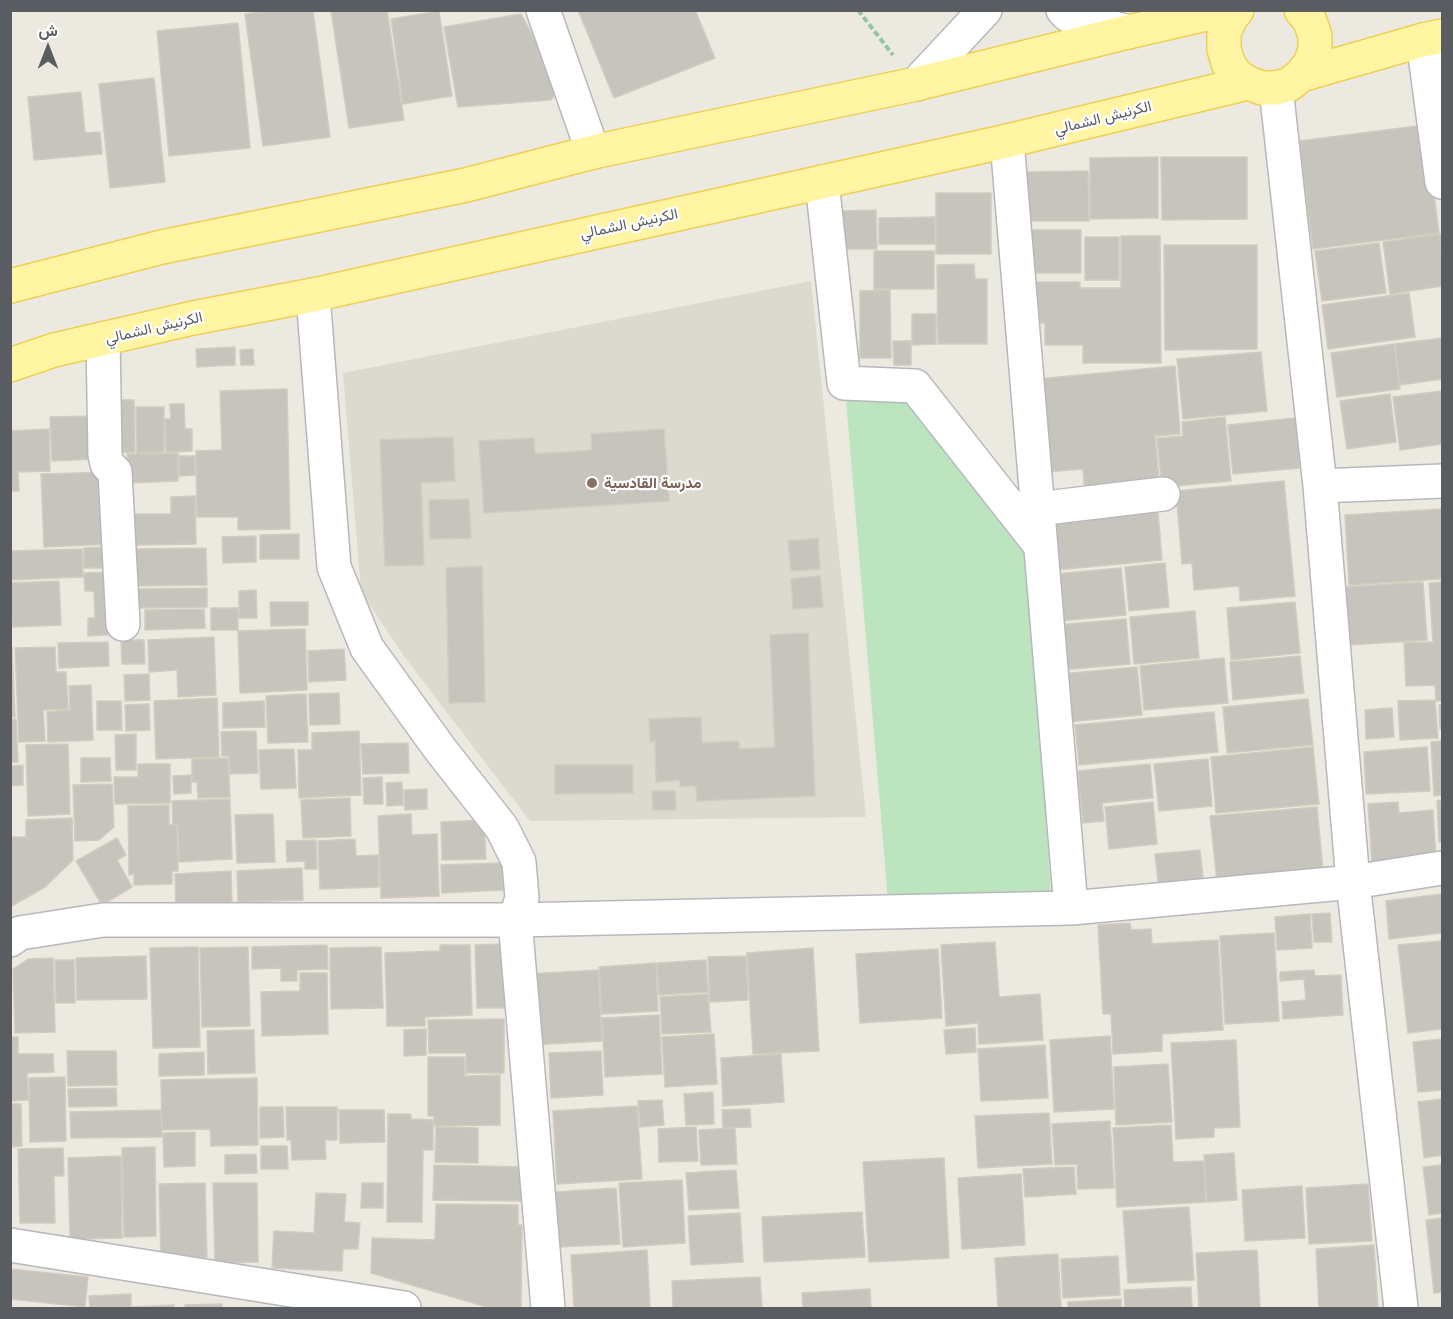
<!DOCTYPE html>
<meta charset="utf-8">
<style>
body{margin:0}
#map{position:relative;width:1453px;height:1319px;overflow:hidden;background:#eceae0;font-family:Mulish,Vazirmatn,sans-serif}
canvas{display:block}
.frame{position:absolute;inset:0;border:12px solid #595c61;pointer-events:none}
.north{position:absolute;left:18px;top:18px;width:60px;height:60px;-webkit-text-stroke:4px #fff;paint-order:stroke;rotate:0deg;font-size:16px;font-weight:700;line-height:24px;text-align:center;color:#595c61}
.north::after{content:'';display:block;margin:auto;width:21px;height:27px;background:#595c61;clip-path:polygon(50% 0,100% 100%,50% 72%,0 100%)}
</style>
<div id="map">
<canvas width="1453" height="1319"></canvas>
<div class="frame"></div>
<div class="north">ش</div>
</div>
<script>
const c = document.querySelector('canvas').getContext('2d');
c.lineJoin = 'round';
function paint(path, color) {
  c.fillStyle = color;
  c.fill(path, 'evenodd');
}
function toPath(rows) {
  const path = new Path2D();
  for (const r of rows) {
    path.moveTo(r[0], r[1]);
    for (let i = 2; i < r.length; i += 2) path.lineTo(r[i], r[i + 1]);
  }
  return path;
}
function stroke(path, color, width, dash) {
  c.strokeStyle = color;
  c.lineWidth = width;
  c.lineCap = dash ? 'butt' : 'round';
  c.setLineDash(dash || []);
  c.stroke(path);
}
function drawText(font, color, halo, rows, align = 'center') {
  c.font = font + ' Mulish,Vazirmatn,sans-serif';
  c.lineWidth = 4.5;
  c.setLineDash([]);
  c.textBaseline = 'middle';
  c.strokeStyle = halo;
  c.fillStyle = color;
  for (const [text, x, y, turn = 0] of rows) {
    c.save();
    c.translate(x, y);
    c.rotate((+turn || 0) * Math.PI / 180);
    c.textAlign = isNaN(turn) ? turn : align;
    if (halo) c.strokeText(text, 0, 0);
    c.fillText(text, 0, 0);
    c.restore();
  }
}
paint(toPath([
 [811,281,866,817,530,821,406,659,361,592,343,373]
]), '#dcd9ce');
paint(toPath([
 [906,398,1030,559,1051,896,888,901,846,400]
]), '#bce4be');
const building = toPath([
 [275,10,313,10,330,137,263,146,245,14,275,10],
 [387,10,404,120,349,128,331,11,387,10],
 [578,10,695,10,715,58,614,98,578,10],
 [439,11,452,96,403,104,391,19,439,11],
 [521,14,561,87,551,100,458,107,444,27,521,14],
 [238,23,250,148,169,156,157,31,238,23],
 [154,78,165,182,110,188,99,84,154,78],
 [81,92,85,133,100,132,102,154,34,160,28,97,81,92],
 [1425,125,1439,233,1313,249,1299,141,1425,125],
 [1158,157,1158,218,1090,219,1090,158,1158,157],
 [1161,157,1247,157,1247,219,1162,220,1161,157],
 [1088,171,1089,221,1026,221,1026,172,1088,171],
 [936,193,991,193,991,254,936,254,936,193],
 [876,210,877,249,842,249,842,211,876,210],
 [935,217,935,244,879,244,879,218,935,217],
 [1027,230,1081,230,1081,273,1028,273,1027,230],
 [1440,234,1442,255,1442,286,1390,294,1383,242,1440,234],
 [1121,236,1160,236,1161,363,1083,363,1083,345,1045,345,1045,323,1024,323,1024,282,1080,282,1080,288,1121,288,1121,236],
 [1085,237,1119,237,1119,280,1085,280,1085,237],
 [1379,243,1386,293,1322,301,1315,251,1379,243],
 [1164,245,1257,245,1257,349,1165,350,1164,245],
 [874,251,934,251,934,289,874,289,874,251],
 [974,264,975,279,987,279,987,344,938,344,937,265,974,264],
 [890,290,891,358,860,358,860,291,890,290],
 [1409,293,1415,337,1328,349,1322,305,1409,293],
 [912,314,936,314,936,344,912,345,912,314],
 [1442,338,1442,379,1400,385,1395,344,1442,338],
 [893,341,911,341,911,365,894,365,893,341],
 [1394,344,1400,389,1337,397,1331,353,1394,344],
 [235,347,235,365,197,367,196,349,235,347],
 [253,349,254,365,241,365,240,350,253,349],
 [1261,352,1267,411,1183,419,1177,359,1261,352],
 [1175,366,1180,434,1155,436,1160,490,1085,497,1083,469,1046,472,1038,379,1175,366],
 [287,389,290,529,238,530,238,517,197,517,196,451,222,450,220,391,287,389],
 [1442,391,1442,444,1400,450,1393,397,1442,391],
 [1390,394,1396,442,1347,449,1340,401,1390,394],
 [107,400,134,400,135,452,108,453,107,400],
 [170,404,184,404,185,429,192,429,192,451,166,452,165,419,171,419,170,404],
 [136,407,164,407,164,452,137,453,136,407],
 [94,416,96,459,52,461,50,417,94,416],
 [1225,417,1231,481,1162,487,1157,438,1183,436,1182,422,1225,417],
 [1295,418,1300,468,1233,474,1228,425,1295,418],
 [49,429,50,471,18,472,19,491,10,491,10,431,49,429],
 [664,429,669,501,484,513,479,441,534,438,535,454,592,450,591,434,664,429],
 [453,437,455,481,421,483,424,565,385,566,380,440,453,437],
 [178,453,178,481,128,483,127,454,178,453],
 [179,456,195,456,195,475,179,476,179,456],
 [111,472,113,544,44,547,41,474,111,472],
 [1284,481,1295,596,1240,601,1239,586,1194,590,1192,563,1182,564,1176,491,1284,481],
 [195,496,196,544,134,545,133,514,171,514,171,497,195,496],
 [469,499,471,538,430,539,429,500,469,499],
 [1442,509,1442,579,1349,585,1345,515,1442,509],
 [1158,512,1162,560,1056,570,1052,521,1158,512],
 [299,534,299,559,260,559,260,535,299,534],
 [256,536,256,562,223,563,222,537,256,536],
 [818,538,820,569,791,571,788,541,818,538],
 [114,547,115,568,84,568,84,548,114,547],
 [206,548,207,585,136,586,135,549,206,548],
 [82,549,83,577,10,580,10,551,82,549],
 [1165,563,1169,607,1129,611,1125,567,1165,563],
 [482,566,485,702,449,703,446,568,482,566],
 [1121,568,1126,615,1059,621,1055,574,1121,568],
 [116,572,118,634,88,636,88,618,95,618,94,591,85,591,84,573,116,572],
 [820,576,823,607,793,609,791,579,820,576],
 [59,581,61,625,12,627,11,583,59,581],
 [1423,582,1427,640,1349,645,1346,587,1423,582],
 [1442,582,1442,701,1436,701,1435,685,1406,686,1404,643,1433,642,1429,583,1442,582],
 [207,588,207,607,139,608,138,589,207,588],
 [256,590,257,618,239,618,239,591,256,590],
 [270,602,308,602,308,625,271,626,270,602],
 [1295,602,1300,653,1231,660,1227,608,1295,602],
 [211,608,238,608,238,630,211,630,211,608],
 [204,609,205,628,145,630,145,610,204,609],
 [1195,611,1199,658,1134,664,1130,617,1195,611],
 [1126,619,1130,664,1060,670,1056,625,1126,619],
 [305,629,307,690,240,693,238,631,305,629],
 [808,633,815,796,697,801,696,786,680,786,680,780,656,782,655,741,650,742,649,719,701,717,702,743,739,741,739,749,775,747,770,635,808,633],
 [214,637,216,695,178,697,177,670,149,672,148,640,214,637],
 [121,640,144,640,145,664,122,664,121,640],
 [108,642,109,666,59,668,58,643,108,642],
 [55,647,56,672,66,672,68,709,43,710,45,741,19,742,15,648,55,647],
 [10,648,12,648,15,717,10,717,10,648],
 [344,649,346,680,309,682,308,651,344,649],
 [1300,656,1304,693,1233,700,1230,662,1300,656],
 [1224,658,1228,703,1144,710,1140,666,1224,658],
 [1137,667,1142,715,1066,722,1061,674,1137,667],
 [149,674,150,700,125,701,124,675,149,674],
 [91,685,93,740,48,742,47,712,70,710,69,686,91,685],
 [339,693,340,724,310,725,309,694,339,693],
 [306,694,308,742,268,743,266,696,306,694],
 [217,698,219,757,156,759,154,701,217,698],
 [1308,699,1313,745,1227,753,1223,707,1308,699],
 [1435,700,1438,738,1400,740,1398,701,1435,700],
 [97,701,121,701,122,730,97,730,97,701],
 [264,701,265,727,223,728,223,703,264,701],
 [149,704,150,730,126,731,125,705,149,704],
 [1439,705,1442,705,1442,729,1440,729,1439,705],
 [1392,708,1394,737,1366,739,1365,710,1392,708],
 [1214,712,1218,752,1079,765,1075,725,1214,712],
 [16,719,18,762,10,762,10,720,16,719],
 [256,731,258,773,230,774,229,756,222,756,221,732,256,731],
 [359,731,361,795,299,798,298,750,312,750,312,733,359,731],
 [136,734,136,770,116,770,115,735,136,734],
 [1442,741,1442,795,1434,796,1431,742,1442,741],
 [408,743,409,773,363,774,361,744,408,743],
 [68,744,70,814,28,816,26,745,68,744],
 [1313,747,1319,804,1216,813,1211,757,1313,747],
 [1427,747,1430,791,1366,794,1364,752,1427,747],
 [294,749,296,788,261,789,259,750,294,749],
 [81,758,110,758,111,781,81,782,81,758],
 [228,758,230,797,198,798,197,782,192,782,192,759,228,758],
 [1208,759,1212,806,1159,811,1154,764,1208,759],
 [138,764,170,764,170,803,115,804,114,777,138,777,138,764],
 [1150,764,1153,798,1102,803,1104,821,1083,823,1078,771,1150,764],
 [23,765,23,785,10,786,10,766,23,765],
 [555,765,633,765,633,793,555,794,555,765],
 [191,775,191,793,174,794,173,776,191,775],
 [382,777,383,804,364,804,363,778,382,777],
 [402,782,403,805,387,806,386,783,402,782],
 [112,784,114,827,99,840,75,841,73,785,112,784],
 [427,789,427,809,405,810,404,790,427,789],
 [652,791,675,791,676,810,653,810,652,791],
 [350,798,351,836,303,838,301,800,350,798],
 [230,799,232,859,179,862,178,824,173,825,172,801,230,799],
 [1442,800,1442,842,1439,842,1437,801,1442,800],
 [1153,802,1157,844,1109,849,1105,807,1153,802],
 [1398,802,1399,813,1433,810,1436,859,1372,863,1368,804,1398,802],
 [169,805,169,825,177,825,178,871,172,871,172,884,134,885,134,874,129,875,128,806,169,805],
 [1317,807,1323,871,1217,881,1210,816,1317,807],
 [273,814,275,862,237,863,235,815,273,814],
 [411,814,412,835,437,834,439,896,381,898,378,816,411,814],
 [72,818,73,860,45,887,10,907,10,837,26,837,26,820,72,818],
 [484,820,486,859,442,860,441,822,484,820],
 [117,838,126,855,117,860,132,887,102,905,76,861,117,838],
 [355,839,356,856,378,855,379,887,320,889,318,841,355,839],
 [316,840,317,869,305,869,305,861,287,862,286,841,316,840],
 [1200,850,1204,886,1159,890,1155,854,1200,850],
 [502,863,503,890,442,893,441,865,502,863],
 [302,868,303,900,238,902,237,871,302,868],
 [231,871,232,906,176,908,175,874,231,871],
 [1442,894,1442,933,1389,939,1386,901,1442,894],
 [1330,913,1332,942,1314,942,1312,914,1330,913],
 [1310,914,1312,948,1277,950,1275,917,1310,914],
 [1130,923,1131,930,1151,929,1152,944,1218,940,1223,1030,1162,1034,1162,1051,1113,1054,1111,1014,1103,1014,1098,925,1130,923],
 [1274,933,1279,1021,1225,1024,1220,936,1274,933],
 [1442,941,1442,1029,1408,1033,1398,945,1442,941],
 [995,942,999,997,1040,994,1043,1040,979,1044,978,1023,946,1026,941,945,995,942],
 [504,944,505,1008,477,1008,475,945,504,944],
 [327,945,328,969,297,970,297,981,281,981,281,968,252,969,252,947,327,945],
 [440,945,470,945,472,1015,425,1017,425,1026,387,1026,385,953,440,951,440,945],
 [198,947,200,1047,153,1048,150,948,198,947],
 [248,947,250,1026,202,1027,200,948,248,947],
 [381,947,383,1008,331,1009,330,948,381,947],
 [813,948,819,1051,753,1054,747,953,813,948],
 [938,949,942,1018,860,1023,856,954,938,949],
 [146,956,147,999,77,1000,76,958,146,956],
 [746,956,748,1000,710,1002,708,957,746,956],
 [53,958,55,1032,15,1033,13,969,28,959,53,958],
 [55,960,74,960,75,1003,56,1003,55,960],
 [706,960,708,992,659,995,657,963,706,960],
 [656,963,658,1011,602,1014,599,967,656,963],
 [598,970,602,1041,532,1045,528,974,598,970],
 [1314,970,1315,976,1341,975,1343,1015,1283,1019,1282,1002,1306,1000,1304,979,1280,981,1280,972,1314,970],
 [300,973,327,973,328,1034,262,1036,261,992,300,991,300,973],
 [708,994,711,1032,662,1034,660,997,708,994],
 [659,1015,662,1074,605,1077,602,1018,659,1015],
 [504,1019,504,1073,466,1073,466,1053,429,1053,428,1020,504,1019],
 [975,1028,976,1052,946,1054,944,1030,975,1028],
 [426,1029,426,1055,404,1056,404,1030,426,1029],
 [254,1030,255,1073,208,1074,207,1031,254,1030],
 [714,1034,717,1084,665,1087,662,1037,714,1034],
 [1110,1036,1114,1109,1054,1112,1050,1040,1110,1036],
 [10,1037,18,1037,18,1054,53,1054,54,1072,27,1073,28,1100,10,1101,10,1037],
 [1442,1039,1442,1090,1418,1092,1413,1042,1442,1039],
 [1236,1040,1240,1127,1214,1128,1214,1137,1176,1139,1171,1043,1236,1040],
 [1045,1045,1048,1098,981,1101,978,1049,1045,1045],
 [67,1051,116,1051,117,1085,68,1086,67,1051],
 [601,1051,603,1095,551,1098,549,1053,601,1051],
 [204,1052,204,1075,159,1076,159,1054,204,1052],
 [781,1054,784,1102,723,1106,721,1058,781,1054],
 [428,1057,464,1057,465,1076,500,1075,500,1125,434,1126,434,1116,428,1116,428,1057],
 [1168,1064,1172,1122,1116,1125,1114,1067,1168,1064],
 [65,1077,66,1141,30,1142,29,1078,65,1077],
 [257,1078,258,1145,211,1146,210,1129,162,1130,161,1080,257,1078],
 [116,1088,117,1106,69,1107,68,1089,116,1088],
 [713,1092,714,1124,686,1125,684,1094,713,1092],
 [1442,1099,1442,1155,1424,1158,1418,1102,1442,1099],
 [662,1100,664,1125,640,1127,638,1101,662,1100],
 [10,1104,21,1104,22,1146,10,1147,10,1104],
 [637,1106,642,1179,557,1184,553,1111,637,1106],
 [260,1107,283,1107,284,1137,260,1138,260,1107],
 [286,1107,337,1107,337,1140,325,1140,326,1159,292,1160,291,1140,287,1140,286,1107],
 [750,1109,751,1127,723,1128,722,1110,750,1109],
 [161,1110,162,1137,71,1138,70,1112,161,1110],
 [339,1110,384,1110,385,1142,340,1143,339,1110],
 [1049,1113,1052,1164,978,1168,975,1116,1049,1113],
 [388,1114,411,1114,411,1119,433,1120,433,1150,423,1150,422,1222,387,1222,388,1114],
 [1110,1121,1114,1188,1078,1189,1077,1164,1055,1165,1052,1124,1110,1121],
 [1171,1125,1173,1162,1204,1161,1206,1202,1117,1207,1113,1128,1171,1125],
 [436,1127,478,1128,478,1163,435,1162,436,1127],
 [696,1127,698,1161,659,1162,658,1129,696,1127],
 [735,1128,737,1164,701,1165,699,1130,735,1128],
 [195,1132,195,1166,164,1167,163,1133,195,1132],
 [261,1146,287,1146,288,1169,261,1169,261,1146],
 [155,1147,156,1236,124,1237,122,1148,155,1147],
 [63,1148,64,1176,54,1176,55,1223,20,1223,18,1149,63,1148],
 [1234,1153,1237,1200,1207,1202,1204,1155,1234,1153],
 [256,1154,257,1173,225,1174,225,1155,256,1154],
 [121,1156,122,1238,70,1239,68,1158,121,1156],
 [944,1158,949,1258,869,1262,863,1162,944,1158],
 [434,1165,525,1167,524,1201,433,1200,434,1165],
 [1442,1165,1442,1213,1429,1215,1423,1167,1442,1165],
 [1074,1167,1076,1194,1025,1197,1023,1169,1074,1167],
 [736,1170,739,1208,689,1210,686,1173,736,1170],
 [1021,1174,1025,1245,962,1249,958,1178,1021,1174],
 [682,1180,685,1243,623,1247,619,1183,682,1180],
 [205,1183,207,1257,161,1259,159,1184,205,1183],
 [213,1183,257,1183,258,1262,215,1263,213,1183],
 [362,1183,383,1183,383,1208,361,1208,362,1183],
 [1368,1184,1372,1241,1309,1244,1306,1188,1368,1184],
 [1302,1186,1305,1238,1245,1241,1242,1190,1302,1186],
 [616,1188,620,1244,558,1247,555,1192,616,1188],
 [316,1193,346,1194,344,1222,360,1223,358,1249,343,1249,342,1271,272,1268,274,1231,314,1233,316,1193],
 [436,1204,518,1205,518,1225,522,1225,521,1308,490,1308,371,1273,372,1238,435,1240,436,1204],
 [1189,1207,1194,1280,1128,1283,1123,1211,1189,1207],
 [862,1212,865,1257,764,1262,762,1217,862,1212],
 [740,1213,743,1262,691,1265,688,1216,740,1213],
 [1442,1218,1442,1292,1434,1293,1426,1220,1442,1218],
 [1374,1245,1378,1308,1319,1308,1316,1249,1374,1245],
 [647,1250,650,1308,574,1308,571,1255,647,1250],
 [1257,1250,1260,1307,1199,1308,1196,1253,1257,1250],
 [1058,1254,1061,1308,998,1308,995,1258,1058,1254],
 [1118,1256,1120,1295,1063,1298,1061,1259,1118,1256],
 [10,1269,88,1277,85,1307,10,1299,10,1269],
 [760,1277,762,1308,673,1308,672,1281,760,1277],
 [1191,1287,1192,1308,1125,1308,1124,1290,1191,1287],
 [870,1289,871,1308,803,1308,802,1293,870,1289],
 [131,1294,131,1307,174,1305,174,1308,90,1308,89,1296,131,1294],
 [1121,1299,1121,1308,1068,1308,1068,1302,1121,1299],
 [222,1304,222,1308,186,1308,185,1305,222,1304]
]);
paint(building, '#c7c4bd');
stroke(building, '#d1ccbf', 1.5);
const minor = toPath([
 [543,10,593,152],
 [1063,10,1068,15,1128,32],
 [1423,40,1442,182],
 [916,84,985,10],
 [1276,88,1320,486,1353,882,1401,1308],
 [822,182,844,383,915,386,1040,545],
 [103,339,105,455,107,464,115,472,123,624],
 [1320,486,1442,481],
 [1037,509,1163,494],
 [1071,908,1353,882,1442,868],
 [10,940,20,933,103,920,515,920,522,898,519,862,502,828,440,749,367,648,334,567,313,295],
 [10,1245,404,1308],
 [548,1308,515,920,1071,908,1007,141]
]);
const major = toPath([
 [1237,10,1230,19,1224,33,1224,49,1228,63,1236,75,1248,83,1262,88,1276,88,1290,84,1301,75,1310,64,1315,50,1315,36,1310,21,1301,10],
 [1301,75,1423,40,1442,36],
 [10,286,162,247,466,185,593,152,916,84,1128,32,1224,10],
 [10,365,54,350,193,318,313,295,1007,141,1248,83]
]);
stroke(minor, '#b6b8bd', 36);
stroke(major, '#f1ce55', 36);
stroke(toPath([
 [858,10,893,55]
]), '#95c5a6', 4, [6, 3]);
stroke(minor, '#fff', 33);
stroke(major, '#fff5a3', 33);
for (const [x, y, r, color] of [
 [592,483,6,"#8d6e63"]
]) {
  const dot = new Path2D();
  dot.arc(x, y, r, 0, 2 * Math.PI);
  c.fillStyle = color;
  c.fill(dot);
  stroke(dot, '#fff', 2);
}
drawText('15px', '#595c61', '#fff', [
 ["الكرنيش الشمالي",1103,118,-14],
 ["الكرنيش الشمالي",629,224,-12],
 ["الكرنيش الشمالي",154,328,-13]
]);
drawText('bold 15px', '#785e54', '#fff', [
 ["مدرسة القادسية",604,483]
], 'left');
</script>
